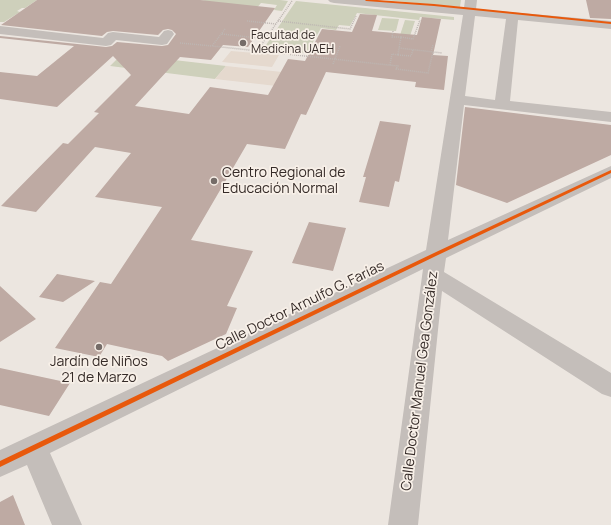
<!DOCTYPE html>
<meta charset="utf-8">
<style>
body{margin:0}
canvas{display:block;background:#ece6e0}
</style>
<canvas width="611" height="525"></canvas>
<script>
const c = document.querySelector('canvas').getContext('2d');
c.lineJoin = 'round';
function paint(path, color) {
  c.fillStyle = color;
  c.fill(path, 'evenodd');
}
function toPath(rows) {
  const path = new Path2D();
  for (const r of rows) {
    path.moveTo(r[0], r[1]);
    for (let i = 2; i < r.length; i += 2) path.lineTo(r[i], r[i + 1]);
  }
  return path;
}
function stroke(path, color, width, dash) {
  c.strokeStyle = color;
  c.lineWidth = width;
  c.lineCap = dash ? 'butt' : 'round';
  c.setLineDash(dash || []);
  c.stroke(path);
}
function drawText(font, color, halo, rows, align = 'center') {
  c.font = font + ' Manrope,sans-serif';
  c.lineWidth = 3.5;
  c.setLineDash([]);
  c.textBaseline = 'middle';
  c.strokeStyle = halo;
  c.fillStyle = color;
  for (const [text, x, y, turn = 0] of rows) {
    c.save();
    c.translate(x, y);
    c.rotate((+turn || 0) * Math.PI / 180);
    c.textAlign = isNaN(turn) ? turn : align;
    if (halo) c.strokeText(text, 0, 0);
    c.fillText(text, 0, 0);
    c.restore();
  }
}
paint(toPath([
 [0,0,37,0,25,8,22,8,17,11,20,12,4,22,0,22],
 [200,0,280,0,288,1,282,11,274,10,277,5,261,3,255,10],
 [384,0,461,0,460,7],
 [296,1,454,17,454,20,420,17,419,20,357,13,350,26,339,25,336,30,321,28,312,44,335,47,331,56,264,48],
 [382,18,399,19,396,31,378,30],
 [405,20,415,21,410,36,400,35],
 [122,54,226,66,215,79,110,66]
]), '#ced0bb');
paint(toPath([
 [231,51,279,55,272,67,222,62],
 [226,66,310,75,303,89,215,79]
]), '#e5d9ce');
paint(toPath([
 [37,0,200,0,275,8,248,47,223,45,211,60,180,57,135,106,189,114,210,87,268,95,288,59,305,61,322,29,352,32,360,14,377,15,372,31,417,35,422,17,441,19,433,55,448,56,444,90,415,87,416,82,326,72,306,115,301,114,285,149,247,144,191,240,253,251,227,306,237,308,226,334,168,361,162,356,107,344,99,357,55,348,100,282,111,284,162,207,95,197,131,153,95,147,36,212,1,206,63,143,68,144,99,113,94,112,131,75,113,56,57,107,0,99,0,72,37,76,74,46,0,38,0,36,106,47,112,46,117,42,162,46,168,45,176,34,172,30,168,29,163,30,158,35,113,31,107,32,102,36,1,25],
 [586,0,611,0,611,19,590,18],
 [465,107,611,125,611,155,507,203,456,185],
 [380,121,411,125,399,182,395,181,389,207,359,202,366,177,363,177],
 [309,222,346,228,333,271,292,263],
 [57,274,95,281,63,302,39,297],
 [0,286,36,319,0,342],
 [0,368,70,383,49,416,0,405],
 [13,495,25,525,0,525,0,502]
]), '#beaaa3');
stroke(toPath([
 [247,21,276,24],
 [278,21,350,29,356,16],
 [225,29,212,46,398,66,396,69,428,73,433,52],
 [393,31,392,37,401,37,399,48,442,53],
 [222,34,266,39],
 [401,37,413,39,420,20],
 [180,43,212,46],
 [257,51,292,1],
 [431,52,433,45],
 [398,55,411,56,413,50],
 [333,64,340,46],
 [390,65,392,54,398,55,399,48]
]), '#bdb6b2', 1.5, [1, 1]);
paint(toPath([
 [328,0,372,0,464,8,465,0,477,0,476,9,611,21,611,29,518,20,510,101,611,112,611,122,464,105,448,240,611,166,611,178,446,258,444,272,611,373,611,397,602,394,442,291,418,525,388,525,423,269,50,453,82,525,52,525,27,465,0,477,0,450,426,250,463,15,334,3,330,2,328,0],
 [475,16,506,19,495,100,465,96,475,16],
 [0,26,103,38,108,33,113,32,159,37,164,31,168,30,172,31,174,34,167,44,162,45,116,40,111,45,106,46,0,34,0,26]
]), '#c4beba');
paint(toPath([
 [365,0,377,0,434,4,611,22,611,24,434,6,366,1,365,0],
 [611,170,611,173,438,255,0,467,0,461,434,253,611,170]
]), '#e8590c');
for (const [x, y, r, color] of [
 [243,43,4,"#756c68"],
 [214,181,4,"#756c68"],
 [99,347,4,"#756c68"]
]) {
  const dot = new Path2D();
  dot.arc(x, y, r, 0, 2 * Math.PI);
  c.fillStyle = color;
  c.fill(dot);
  stroke(dot, '#f8f0e8', 1.5);
}
drawText('12px', '#352b28', '#f8f0e8', [
 ["Facultad de",251,36],
 ["Medicina UAEH",251,50]
], 'left');
drawText('14px', '#352b28', '#f8f0e8', [
 ["Centro Regional de",222,173],
 ["Educación Normal",222,189],
 ["Jardín de Niños",99,362,"center"],
 ["21 de Marzo",99,378,"center"]
], 'left');
drawText('14px', '#352b28', '#f8f0e8', [
 ["Calle Doctor Arnulfo G. Farías",300,306,-26],
 ["Calle Doctor Manuel Gea González",420,381,-83]
]);
</script>
